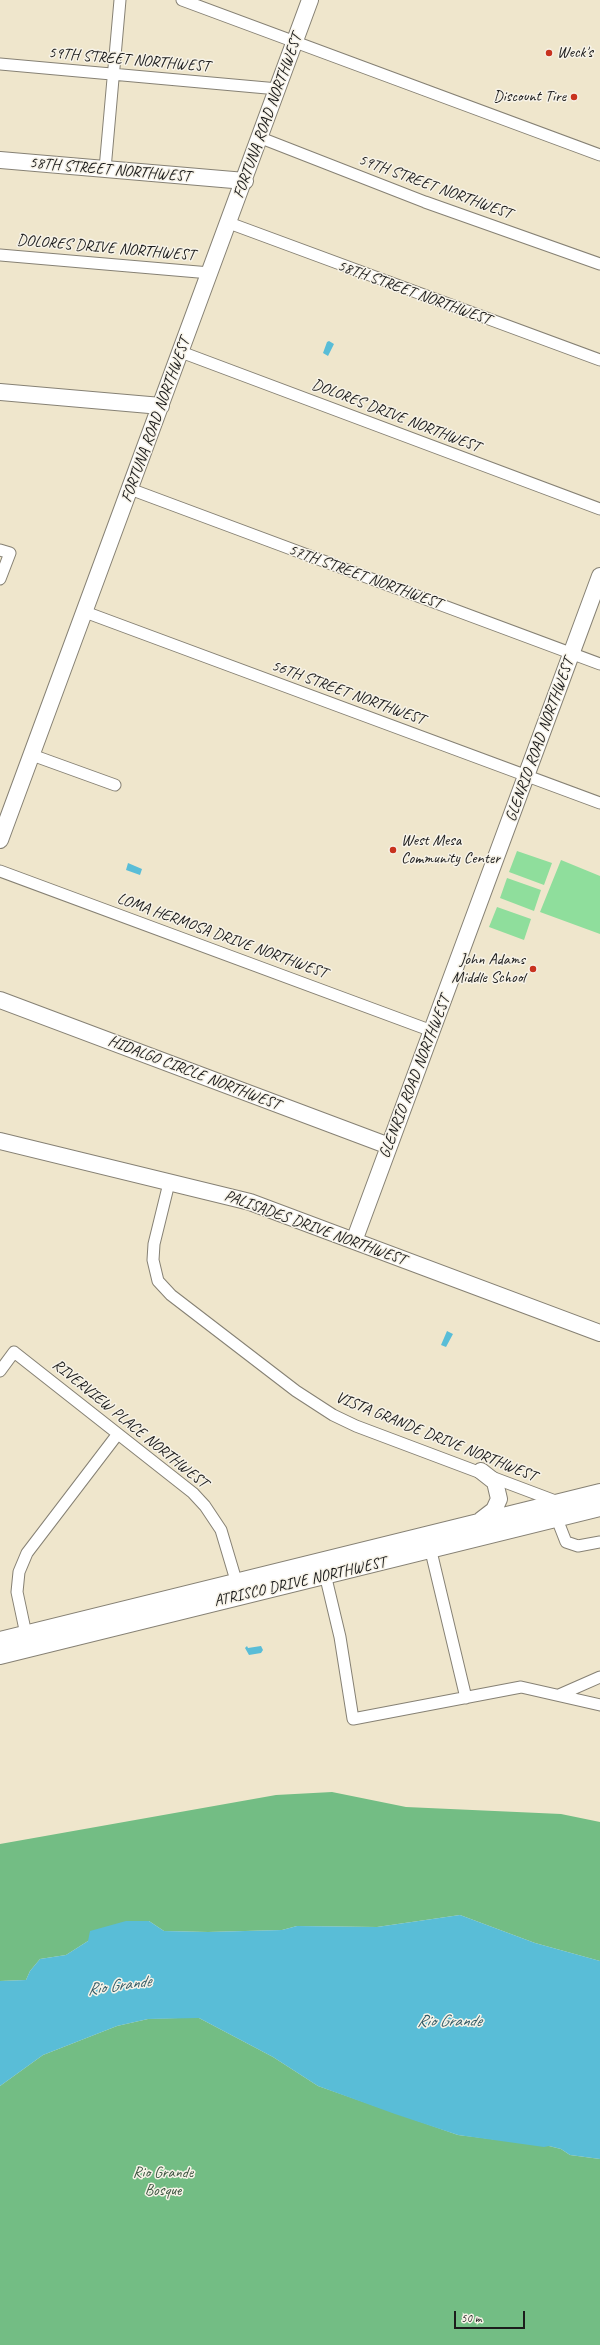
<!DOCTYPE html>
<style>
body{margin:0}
#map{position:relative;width:600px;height:2345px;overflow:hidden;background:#efe6cc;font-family:Caveat,sans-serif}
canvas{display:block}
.scale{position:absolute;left:454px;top:2311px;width:71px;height:18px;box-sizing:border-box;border:2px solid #1c1c1c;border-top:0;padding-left:5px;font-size:12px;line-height:14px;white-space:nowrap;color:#1c1c1c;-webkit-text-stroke:3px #f7f3e8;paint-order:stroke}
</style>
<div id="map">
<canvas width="600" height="2345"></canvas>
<div class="scale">50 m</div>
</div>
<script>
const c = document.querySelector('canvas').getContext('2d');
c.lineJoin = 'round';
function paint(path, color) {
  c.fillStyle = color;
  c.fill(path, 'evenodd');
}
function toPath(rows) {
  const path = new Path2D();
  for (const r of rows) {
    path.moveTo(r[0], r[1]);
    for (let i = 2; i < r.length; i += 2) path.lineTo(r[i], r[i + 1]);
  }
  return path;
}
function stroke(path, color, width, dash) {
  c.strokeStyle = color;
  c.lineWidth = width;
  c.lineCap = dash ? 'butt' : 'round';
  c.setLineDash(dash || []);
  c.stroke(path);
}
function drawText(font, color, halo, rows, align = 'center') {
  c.font = font + ' Caveat,sans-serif';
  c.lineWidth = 3;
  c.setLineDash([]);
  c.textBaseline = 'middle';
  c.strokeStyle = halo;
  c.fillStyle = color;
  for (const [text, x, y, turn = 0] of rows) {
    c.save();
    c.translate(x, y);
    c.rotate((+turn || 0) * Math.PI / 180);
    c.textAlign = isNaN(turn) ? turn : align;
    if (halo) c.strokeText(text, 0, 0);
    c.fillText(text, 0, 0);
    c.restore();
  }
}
paint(toPath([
 [517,851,552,863,544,885,509,872],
 [561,860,600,876,600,934,540,912],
 [507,878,541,890,534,911,500,898],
 [497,907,531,919,524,940,489,927]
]), '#8fde9c');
paint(toPath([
 [332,1792,406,1807,561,1814,600,1822,600,1961,535,1943,460,1915,377,1927,297,1926,282,1930,208,1932,164,1931,149,1921,88,1941,66,1955,40,1959,30,1971,26,1980,0,1981,0,1844,276,1795],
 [178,2018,199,2018,273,2057,318,2086,458,2135,549,2146,561,2149,570,2155,600,2159,600,2345,0,2345,0,2086,43,2055,117,2026,148,2019]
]), '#73bd84');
paint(toPath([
 [329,341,334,344,328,356,323,353,327,342],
 [128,863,142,869,140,875,126,870],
 [447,1331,453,1334,446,1347,441,1345],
 [247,1646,248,1648,261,1646,263,1650,261,1653,249,1655,245,1648],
 [460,1915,535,1943,600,1961,600,2159,570,2155,561,2149,549,2146,544,2147,458,2135,395,2114,318,2086,273,2057,199,2018,148,2019,117,2026,43,2055,0,2086,0,1981,26,1980,30,1971,40,1959,66,1955,88,1941,90,1931,126,1921,149,1921,164,1931,208,1932,282,1930,297,1926,377,1927]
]), '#59bdd7');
const street = toPath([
 [182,0,600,155],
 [0,64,278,89],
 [261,138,425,202,600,264],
 [105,169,120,0],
 [229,223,600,360],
 [0,255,210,273],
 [181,352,600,509],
 [130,489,600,664],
 [0,550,10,553,0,579],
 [85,612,600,803],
 [32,755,115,785],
 [0,871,432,1031],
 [169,1183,154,1244,153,1260,158,1281,171,1295,296,1391,333,1415,356,1426,558,1502,557,1519,566,1542,578,1546,600,1542],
 [0,1371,14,1352,193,1493,205,1506,221,1530,238,1587],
 [429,1543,466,1698],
 [324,1570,340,1637,353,1719,521,1687,600,1705],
 [27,1639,17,1592,19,1572,27,1553,117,1435],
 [559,1695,600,1677]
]);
const secondary = toPath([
 [0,160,245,181],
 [0,392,161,406],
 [0,840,310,0],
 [0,1000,389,1146],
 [0,1141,250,1202,600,1333],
 [354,1241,600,576],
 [481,1520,494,1510,499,1499,495,1482,481,1471],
 [0,1640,600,1492],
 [0,1656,600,1508]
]);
stroke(street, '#868174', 13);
stroke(secondary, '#868174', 18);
stroke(street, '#fff', 11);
stroke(secondary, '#fff', 16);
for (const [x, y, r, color] of [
 [549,53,4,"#c8321e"],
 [574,97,4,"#c8321e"],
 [393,850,4,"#c8321e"],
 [533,969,4,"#c8321e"]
]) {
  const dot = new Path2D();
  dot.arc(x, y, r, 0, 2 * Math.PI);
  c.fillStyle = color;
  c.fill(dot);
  stroke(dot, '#f7f3e8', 1.5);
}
drawText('16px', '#1c1c1c', '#f7f3e8', [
 ["Weck's",557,53],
 ["Discount Tire",566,97,"right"],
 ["West Mesa",401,841],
 ["Community Center",401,859],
 ["John Adams",525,960,"right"],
 ["Middle School",525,978,"right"]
], 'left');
drawText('16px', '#1c1c1c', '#f7f3e8', [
 ["59TH STREET NORTHWEST",129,60,5],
 ["FORTUNA ROAD NORTHWEST",268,116,-70],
 ["58TH STREET NORTHWEST",110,170,5],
 ["59TH STREET NORTHWEST",435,187,20],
 ["DOLORES DRIVE NORTHWEST",106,248,5],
 ["58TH STREET NORTHWEST",414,293,20],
 ["DOLORES DRIVE NORTHWEST",396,416,21],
 ["FORTUNA ROAD NORTHWEST",156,420,-70],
 ["57TH STREET NORTHWEST",365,577,20],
 ["56TH STREET NORTHWEST",348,693,20],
 ["GLENRIO ROAD NORTHWEST",540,740,-70],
 ["LOMA HERMOSA DRIVE NORTHWEST",222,936,20],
 ["HIDALGO CIRCLE NORTHWEST",194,1073,21],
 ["GLENRIO ROAD NORTHWEST",415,1077,-69],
 ["PALISADES DRIVE NORTHWEST",315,1228,20],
 ["RIVERVIEW PLACE NORTHWEST",130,1424,39],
 ["VISTA GRANDE DRIVE NORTHWEST",436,1437,22],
 ["ATRISCO DRIVE NORTHWEST",300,1582,-13]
]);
drawText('16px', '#3e5642', '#f7f3e8', [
 ["Rio Grande",163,2173],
 ["Bosque",163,2191]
]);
drawText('italic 17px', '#345c67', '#f7f3e8', [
 ["Rio Grande",119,1986,-8],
 ["Rio Grande",449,2022]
]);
</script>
